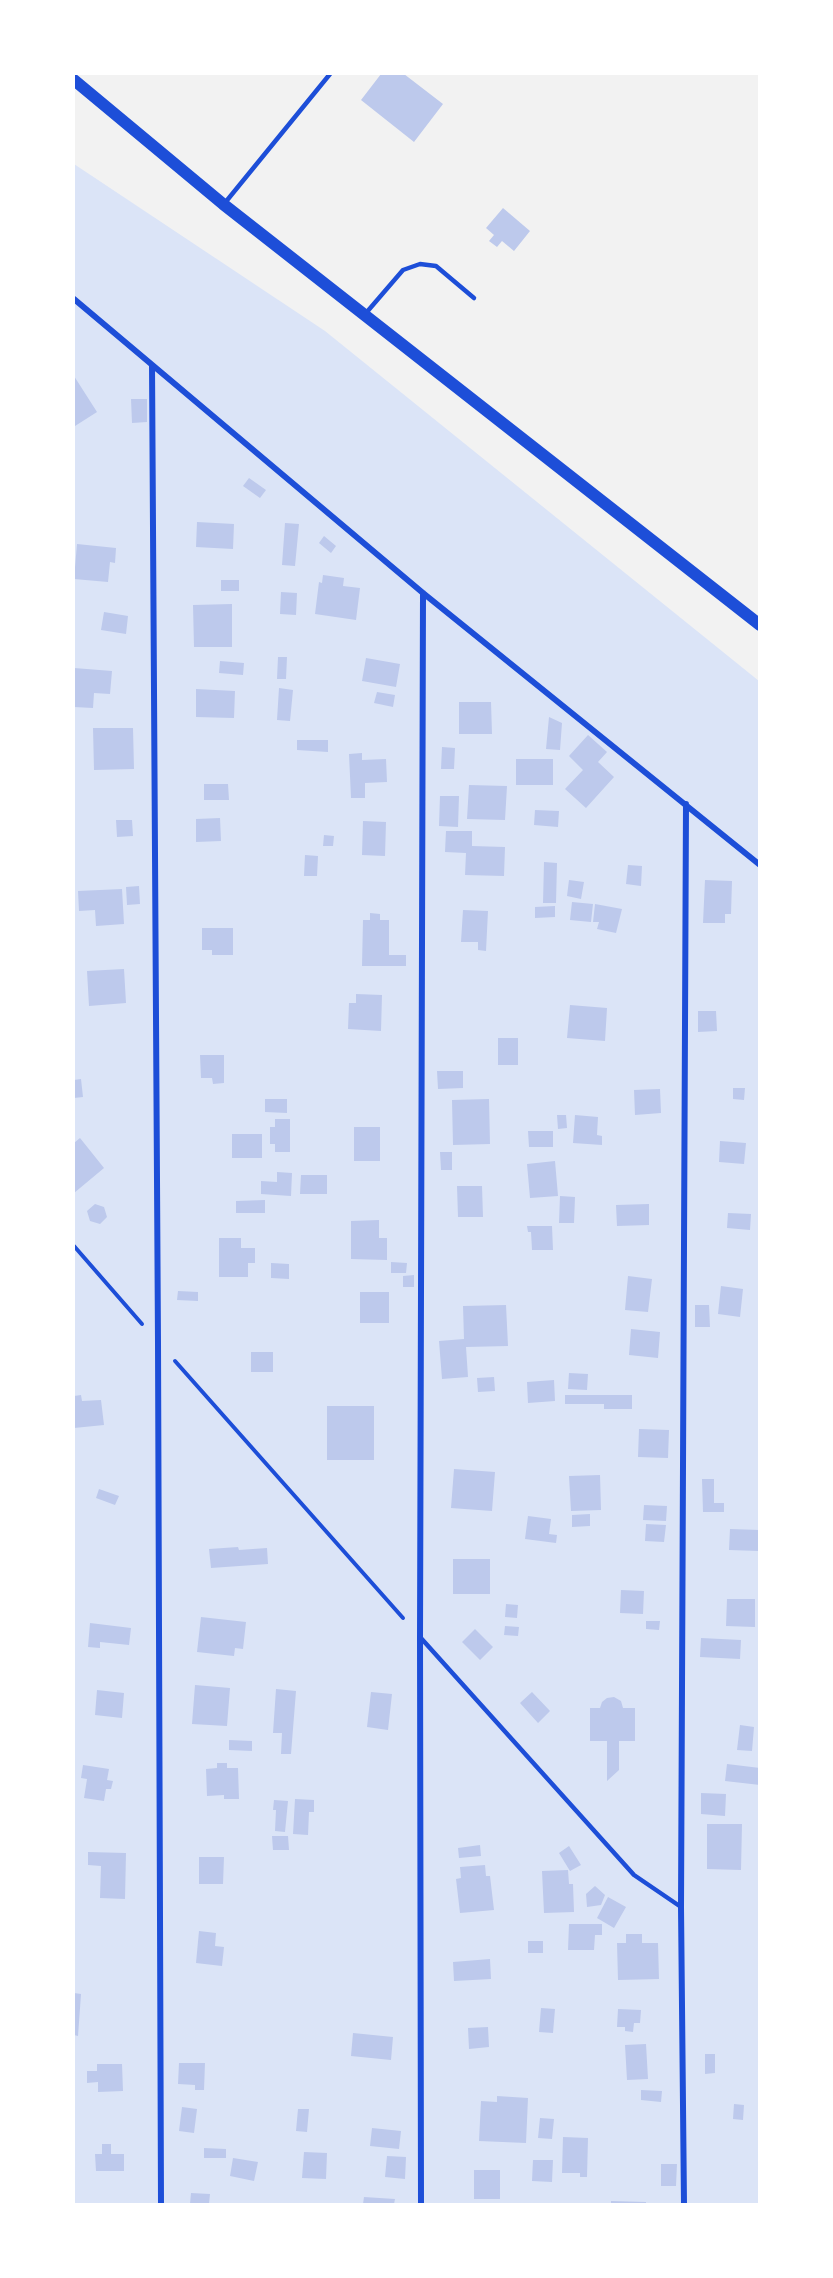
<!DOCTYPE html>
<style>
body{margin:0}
#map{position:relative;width:833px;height:2278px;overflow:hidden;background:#f2f2f2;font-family:Raleway,sans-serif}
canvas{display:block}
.frame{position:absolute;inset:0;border:75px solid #fff;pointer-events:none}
</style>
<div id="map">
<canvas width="833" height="2278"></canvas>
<div class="frame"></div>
</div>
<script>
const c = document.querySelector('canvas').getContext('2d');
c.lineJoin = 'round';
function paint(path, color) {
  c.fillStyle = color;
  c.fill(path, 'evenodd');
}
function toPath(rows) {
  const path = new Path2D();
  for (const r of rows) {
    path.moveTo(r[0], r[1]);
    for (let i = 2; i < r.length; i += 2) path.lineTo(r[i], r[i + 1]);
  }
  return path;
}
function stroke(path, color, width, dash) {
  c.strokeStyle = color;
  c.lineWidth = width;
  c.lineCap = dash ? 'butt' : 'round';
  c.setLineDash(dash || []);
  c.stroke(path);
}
paint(toPath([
 [74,164,325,331,759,681,759,2204,74,2204]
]), '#dbe4f7');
paint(toPath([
 [381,74,404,74,443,104,414,142,361,100],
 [503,208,530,231,514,251,502,241,497,247,489,241,494,235,486,228],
 [74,376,97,412,75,426,74,424],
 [131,399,147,399,147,422,132,423],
 [249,478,266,490,260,498,243,486],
 [197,522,234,524,233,549,196,547],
 [285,523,299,524,295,566,282,565],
 [324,536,336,546,331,553,319,543],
 [77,544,116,548,115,563,110,562,108,582,74,579],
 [323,575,344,578,343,586,360,588,356,620,315,614,319,582,322,583],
 [221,580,239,580,239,591,221,591],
 [281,592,297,593,296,615,280,614],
 [232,604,232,647,194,647,193,605],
 [104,612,128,616,126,634,101,630],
 [278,657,287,657,286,679,277,679],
 [366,658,400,664,396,687,362,681],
 [220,661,244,663,243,675,219,673],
 [74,668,112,671,110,694,94,693,93,708,74,707],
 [279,688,293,690,290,721,277,720],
 [196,689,235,691,234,718,196,717],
 [377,692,395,695,393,707,374,703],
 [459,702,491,702,492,734,459,734],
 [549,717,562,723,560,750,546,749],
 [93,728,133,728,134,769,94,770],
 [588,735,607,752,598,762,614,777,586,808,565,789,583,770,569,756],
 [297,740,328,740,328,752,297,750],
 [442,747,455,748,454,769,441,769],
 [362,753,362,760,386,759,387,782,365,783,365,798,351,798,349,754],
 [516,759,553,759,553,785,516,785],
 [204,784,228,784,229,800,204,800],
 [469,785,507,786,505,820,467,819],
 [440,796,459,796,458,827,439,826],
 [535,810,559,811,558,827,534,825],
 [220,818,221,841,196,842,196,819],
 [116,820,132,820,133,836,117,837],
 [363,821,386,822,385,856,362,855],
 [446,831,472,831,472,846,505,847,504,876,465,875,466,853,445,852],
 [324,835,334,836,333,846,323,846],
 [305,855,318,856,317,876,304,876],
 [544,862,557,863,556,903,543,903],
 [628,865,642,866,641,886,626,884],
 [569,880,584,882,581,899,567,896],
 [705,880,732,881,731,914,725,914,725,923,703,923],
 [139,886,140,904,127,905,126,887],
 [122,889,124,924,96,926,95,910,79,911,78,891],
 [572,902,593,904,591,922,570,920],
 [595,904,622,909,616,933,597,929,599,922,593,922],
 [555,906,555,917,535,918,535,907],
 [463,910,488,911,486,951,478,950,478,942,461,942],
 [370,913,380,914,380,920,389,920,389,955,406,955,406,966,362,966,363,920,370,920],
 [202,928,233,928,233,955,212,955,212,950,202,950],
 [124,969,126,1003,89,1006,87,971],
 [356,994,382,995,381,1031,348,1029,349,1003,356,1003],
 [570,1005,607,1008,605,1041,567,1038],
 [698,1011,716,1011,717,1031,698,1032],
 [498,1038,518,1038,518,1065,498,1065],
 [200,1055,224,1055,224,1083,213,1084,212,1078,201,1078],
 [437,1071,463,1071,463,1088,438,1089],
 [81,1079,83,1097,74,1098,74,1080],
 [733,1088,745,1088,744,1100,733,1099],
 [660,1089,661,1113,635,1115,634,1090],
 [265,1099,287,1099,287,1113,265,1112],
 [489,1099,490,1144,453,1145,452,1100],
 [557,1115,566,1115,567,1128,558,1129],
 [575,1115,598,1117,597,1135,602,1136,602,1145,573,1143],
 [275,1119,290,1119,290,1152,275,1152,275,1144,270,1144,270,1127,275,1127],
 [354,1127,380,1127,380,1161,354,1161],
 [528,1131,553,1131,553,1147,529,1147],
 [232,1134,262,1134,262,1158,232,1158],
 [80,1138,104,1168,74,1193,74,1143],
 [720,1141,746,1143,744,1164,719,1162],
 [440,1152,452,1152,452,1170,441,1170],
 [555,1161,558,1196,530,1198,527,1164],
 [277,1172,292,1173,291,1196,261,1194,261,1181,277,1182],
 [301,1175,327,1175,327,1194,300,1194],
 [457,1186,482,1186,483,1217,458,1217],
 [560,1196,575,1197,574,1223,559,1223],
 [265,1200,265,1213,236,1213,236,1201],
 [95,1204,104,1207,107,1217,100,1224,90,1221,87,1211],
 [649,1204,649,1225,617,1226,616,1205],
 [728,1213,751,1214,750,1230,727,1228],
 [379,1220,379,1238,387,1238,387,1260,351,1259,351,1221],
 [527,1226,552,1226,553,1250,532,1250,531,1232,528,1232],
 [219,1238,241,1238,241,1248,255,1248,255,1263,248,1263,248,1277,219,1277],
 [391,1262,407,1263,406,1273,391,1273],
 [271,1263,289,1264,289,1279,271,1278],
 [414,1275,414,1287,403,1287,403,1276],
 [628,1276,652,1279,648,1312,625,1310],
 [721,1286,743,1289,740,1317,718,1314],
 [178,1291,198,1292,198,1301,177,1300],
 [360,1292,389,1292,389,1323,360,1323],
 [506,1305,508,1346,466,1347,468,1377,442,1379,439,1341,464,1339,463,1306],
 [695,1305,709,1305,710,1327,695,1327],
 [631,1329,660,1332,658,1358,629,1355],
 [251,1352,273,1352,273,1372,251,1372],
 [569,1373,588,1374,587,1390,568,1389],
 [494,1377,495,1391,478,1392,477,1378],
 [554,1380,555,1401,528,1403,527,1382],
 [81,1395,82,1401,101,1400,104,1425,74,1428,74,1396],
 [565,1395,632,1395,632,1409,604,1409,604,1404,565,1404],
 [327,1406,374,1406,374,1460,327,1460],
 [639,1429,669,1430,668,1458,638,1457],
 [454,1469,495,1472,492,1511,451,1508],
 [600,1475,601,1510,571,1511,569,1476],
 [702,1479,714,1479,714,1503,724,1503,724,1512,703,1512],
 [99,1489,119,1496,115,1505,96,1498],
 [644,1505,667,1506,666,1521,643,1520],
 [590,1514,590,1526,572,1527,572,1515],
 [528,1516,551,1519,549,1534,557,1535,556,1543,525,1539],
 [646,1524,666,1525,664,1542,645,1541],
 [730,1529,760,1530,759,1551,729,1550],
 [238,1547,239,1550,267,1548,268,1564,211,1568,209,1549],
 [453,1559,490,1559,490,1594,453,1594],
 [621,1590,644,1591,643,1614,620,1613],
 [727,1599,755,1599,755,1627,726,1626],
 [506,1604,518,1605,517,1618,505,1617],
 [201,1617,246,1622,243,1649,235,1648,234,1656,197,1652],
 [646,1621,660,1621,659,1630,646,1629],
 [90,1623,131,1628,129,1645,100,1642,100,1648,88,1647],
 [505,1626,519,1627,518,1636,504,1635],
 [475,1629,493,1647,480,1660,462,1642],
 [701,1638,741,1640,740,1659,700,1657],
 [195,1685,230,1688,227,1726,192,1724],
 [276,1689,296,1691,291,1754,281,1754,282,1733,273,1733],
 [97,1690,124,1693,122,1718,95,1715],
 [371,1692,392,1694,388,1730,367,1727],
 [532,1692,550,1711,538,1723,520,1703],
 [614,1697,621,1701,623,1708,635,1708,635,1741,619,1741,619,1770,607,1781,607,1741,590,1741,590,1708,600,1708,602,1702,607,1698],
 [740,1725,754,1727,752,1751,737,1750],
 [229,1740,252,1741,252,1751,229,1750],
 [217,1763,227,1763,227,1768,238,1768,239,1799,224,1799,224,1795,207,1796,206,1769,217,1768],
 [727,1764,760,1768,760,1785,725,1781],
 [83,1765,109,1769,107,1780,113,1781,111,1789,106,1789,104,1801,84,1798,87,1779,81,1778],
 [701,1793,726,1794,725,1816,701,1814],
 [295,1799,314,1800,314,1812,309,1812,308,1835,293,1834],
 [274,1800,288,1801,285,1832,275,1831,276,1810,273,1810],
 [707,1824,742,1824,741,1870,707,1869],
 [272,1836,288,1836,289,1850,273,1850],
 [480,1845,481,1856,459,1858,458,1848],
 [569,1846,581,1865,570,1871,559,1853],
 [88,1852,126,1853,125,1899,100,1898,101,1866,88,1865],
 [199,1857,224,1857,223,1884,199,1884],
 [485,1865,486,1876,490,1876,494,1910,460,1913,456,1879,461,1878,460,1867],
 [568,1870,569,1884,573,1884,574,1912,544,1913,542,1871],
 [595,1886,605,1895,601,1905,587,1907,586,1894],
 [608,1897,626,1907,614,1928,597,1918],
 [569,1924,602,1924,602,1935,595,1935,594,1950,568,1950],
 [199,1931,216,1933,215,1946,224,1947,222,1966,196,1963],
 [626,1934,642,1934,642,1943,658,1943,659,1979,618,1980,617,1943,626,1943],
 [528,1941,543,1941,543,1953,528,1953],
 [490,1959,491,1979,454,1981,453,1962],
 [74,1993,81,1994,78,2036,74,2035],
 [541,2008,555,2009,553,2033,539,2032],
 [618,2009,641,2010,640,2023,634,2023,633,2032,625,2031,625,2027,617,2027],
 [488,2027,489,2047,469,2049,468,2028],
 [353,2033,393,2037,391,2060,351,2056],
 [646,2044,648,2079,627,2080,625,2045],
 [705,2054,715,2054,715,2073,705,2074],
 [179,2063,205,2063,204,2090,195,2090,195,2085,178,2084],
 [97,2064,122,2064,123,2091,98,2092,98,2082,87,2083,87,2071,97,2071],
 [641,2090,662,2091,661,2102,641,2100],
 [497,2096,528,2098,526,2143,479,2141,481,2101,497,2102],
 [734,2104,744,2105,743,2120,733,2119],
 [182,2107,197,2109,194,2133,179,2131],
 [298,2109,309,2109,307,2132,296,2131],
 [540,2118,554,2119,552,2139,538,2138],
 [372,2128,401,2131,399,2149,370,2146],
 [563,2137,588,2138,587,2177,580,2177,580,2173,562,2173],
 [102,2144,111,2144,111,2154,124,2154,124,2171,96,2171,95,2154,102,2154],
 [204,2148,226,2149,226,2158,204,2158],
 [304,2152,327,2153,326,2179,302,2178],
 [387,2156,406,2157,405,2179,385,2177],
 [233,2158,258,2162,254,2181,230,2176],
 [533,2160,553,2160,552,2182,532,2181],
 [661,2164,677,2164,676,2186,661,2186],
 [474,2170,500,2170,500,2199,474,2199],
 [191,2193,210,2194,209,2204,190,2204],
 [364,2197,395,2199,394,2204,363,2204],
 [611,2201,646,2202,646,2204,611,2204]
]), '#bdc9ec');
stroke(toPath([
 [74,1246,142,1324],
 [175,1361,403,1618]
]), '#1d4ed8', 4);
stroke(toPath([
 [224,204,330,74],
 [366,313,403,270,420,264,436,266,474,298],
 [420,1637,634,1875,681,1907]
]), '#1d4ed8', 4.5);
stroke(toPath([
 [74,299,423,593,760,865],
 [152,365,158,1343,161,2204],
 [421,2204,420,1637,423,593],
 [684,2204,681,1907,686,804]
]), '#1d4ed8', 6);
stroke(toPath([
 [74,80,223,204,760,625]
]), '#1d4ed8', 12);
</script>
